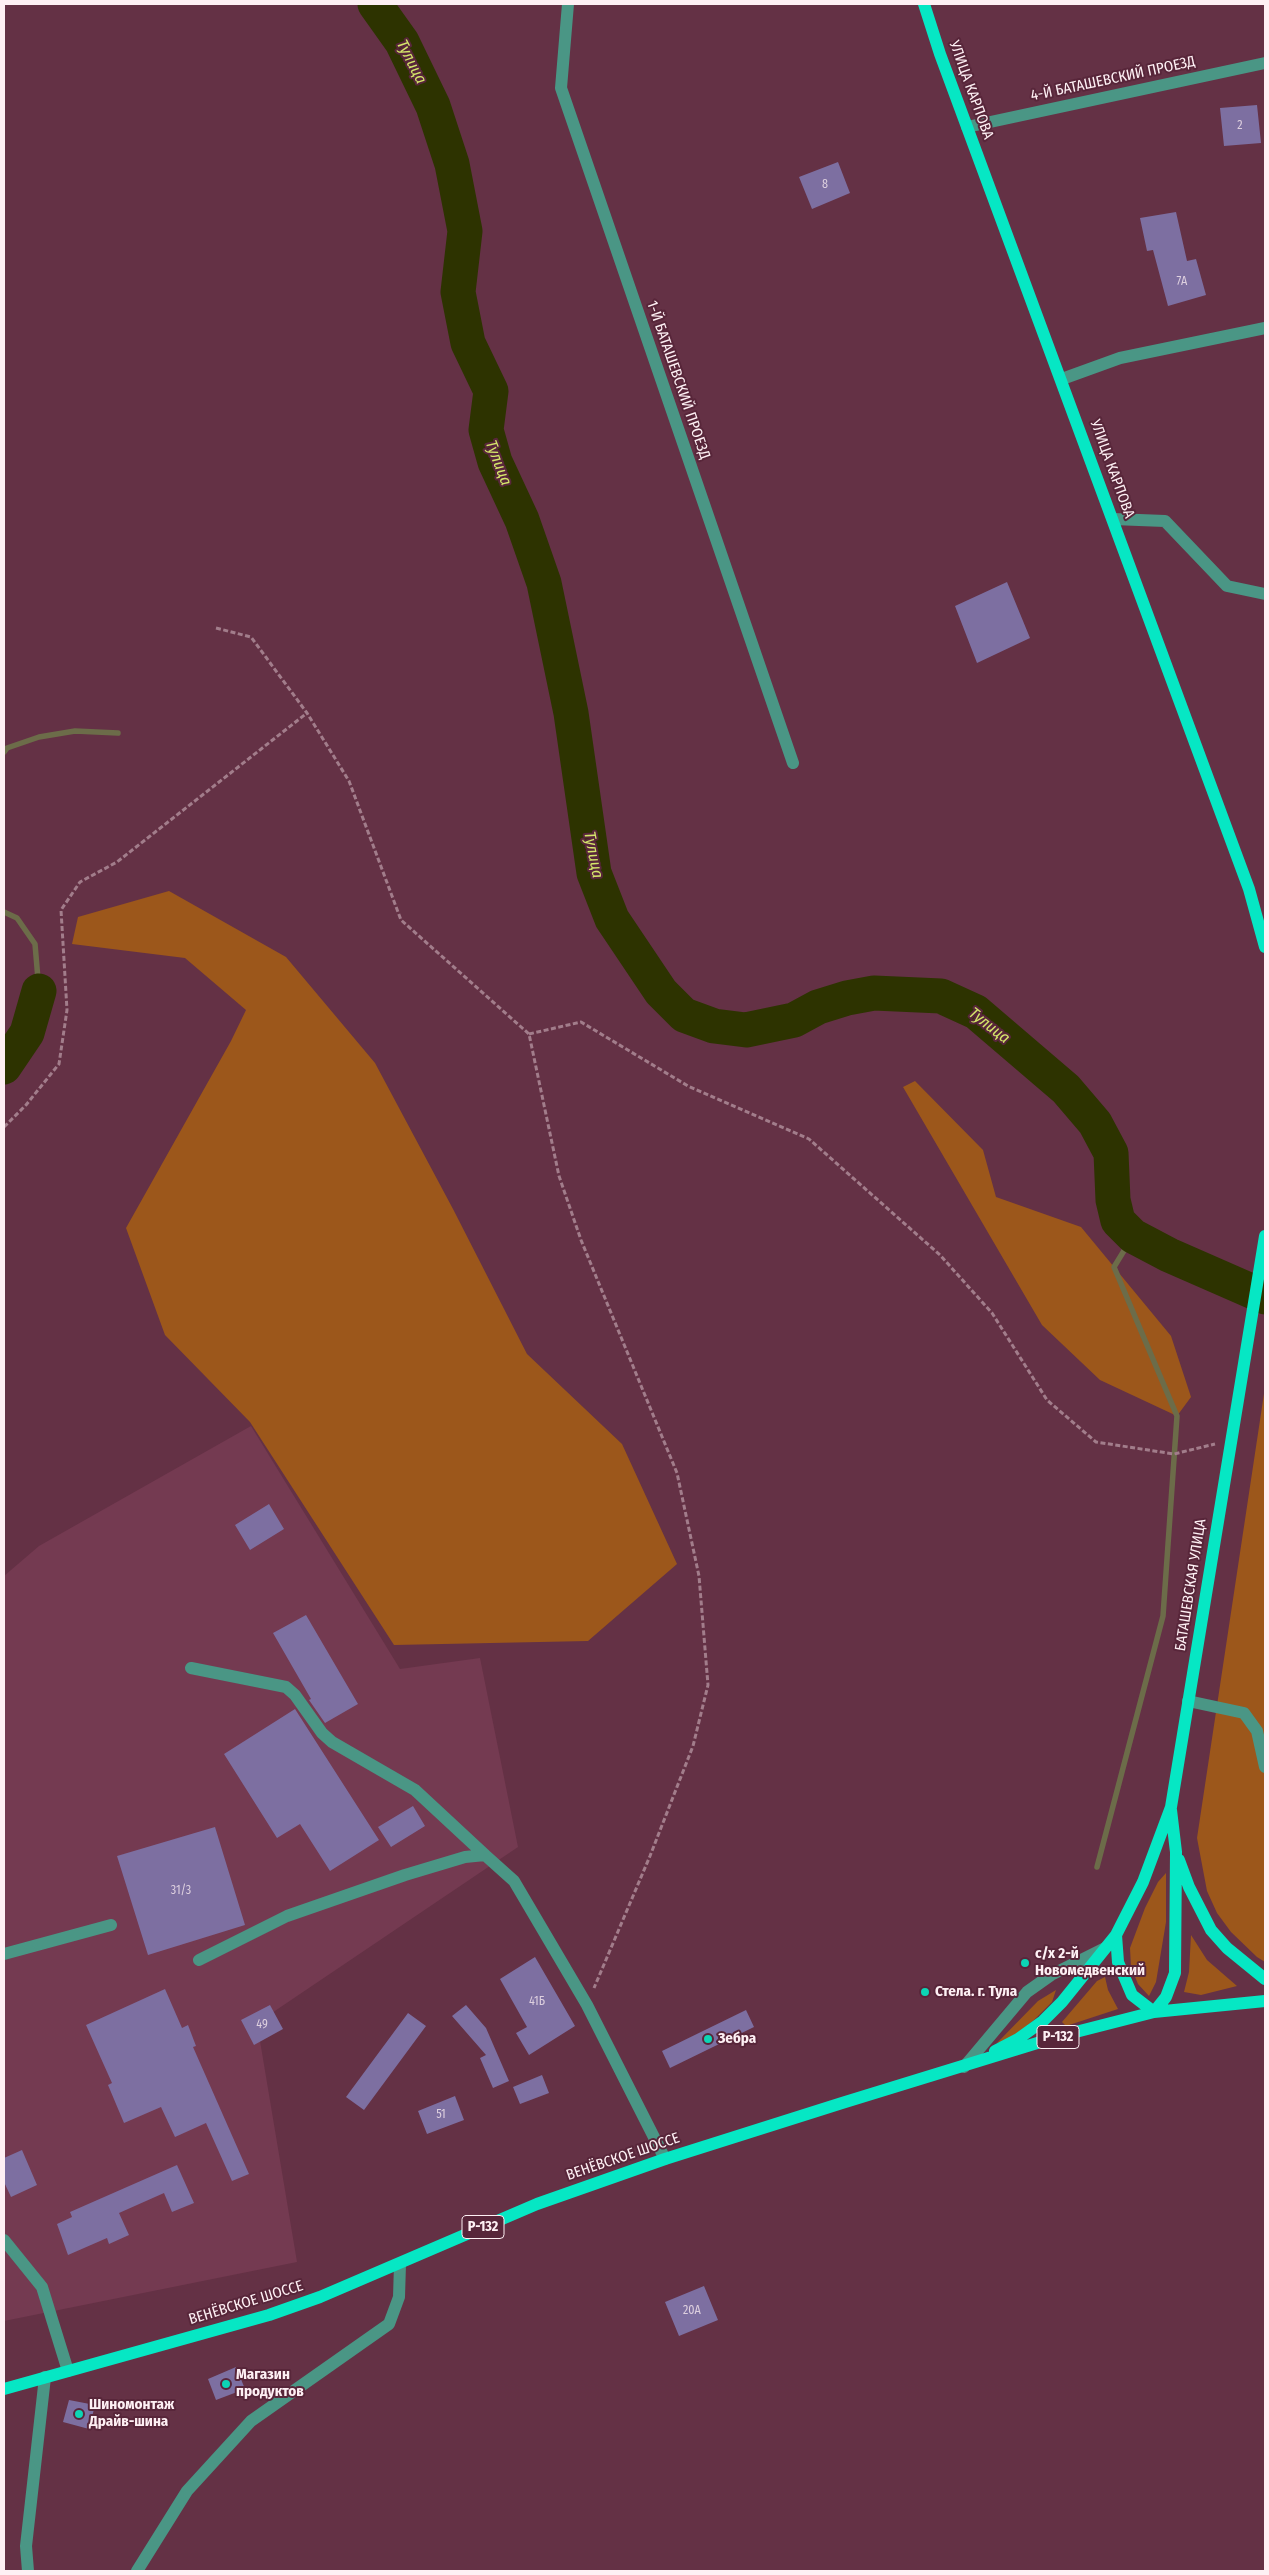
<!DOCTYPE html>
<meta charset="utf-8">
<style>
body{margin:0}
#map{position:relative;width:1269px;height:2575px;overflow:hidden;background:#643145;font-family:"Fira Sans Condensed",sans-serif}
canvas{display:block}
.frame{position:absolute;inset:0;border:5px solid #fef0f4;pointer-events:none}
</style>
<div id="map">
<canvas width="1269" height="2575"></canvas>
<div class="frame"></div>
</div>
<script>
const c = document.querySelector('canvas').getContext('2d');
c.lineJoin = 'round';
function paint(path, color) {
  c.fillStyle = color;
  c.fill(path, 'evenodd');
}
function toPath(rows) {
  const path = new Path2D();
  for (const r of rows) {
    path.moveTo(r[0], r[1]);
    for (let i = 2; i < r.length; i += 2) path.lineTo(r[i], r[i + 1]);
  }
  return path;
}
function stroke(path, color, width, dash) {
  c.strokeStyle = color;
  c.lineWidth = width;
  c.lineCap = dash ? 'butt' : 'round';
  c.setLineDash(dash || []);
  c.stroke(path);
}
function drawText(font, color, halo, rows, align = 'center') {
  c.font = font + ' "Fira Sans Condensed",sans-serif';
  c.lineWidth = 4;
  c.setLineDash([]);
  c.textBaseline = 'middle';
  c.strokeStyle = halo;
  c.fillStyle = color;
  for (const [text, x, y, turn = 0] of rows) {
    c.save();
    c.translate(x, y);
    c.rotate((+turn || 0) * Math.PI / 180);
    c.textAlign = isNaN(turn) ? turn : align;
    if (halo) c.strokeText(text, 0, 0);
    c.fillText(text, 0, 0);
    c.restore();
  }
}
paint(toPath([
 [251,1426,400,1669,480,1658,518,1847,257,2023,297,2262,4,2321,4,1576,39,1546]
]), '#743a51');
paint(toPath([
 [169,891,286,957,375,1063,453,1209,527,1354,622,1444,677,1564,588,1641,394,1645,250,1422,165,1335,126,1228,231,1041,246,1010,185,958,72,944,78,917],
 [915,1081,983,1150,996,1197,1081,1227,1171,1336,1191,1397,1177,1416,1100,1380,1042,1325,903,1087],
 [1265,1387,1265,1962,1257,1957,1231,1932,1217,1913,1207,1891,1197,1838],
 [1166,1873,1166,1922,1156,1982,1149,1996,1138,1984,1131,1967,1130,1948,1145,1908,1158,1882],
 [1191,1935,1207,1960,1237,1986,1201,1995,1184,1992,1189,1972],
 [1105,1977,1108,1990,1118,2009,1066,2026,1062,2022,1097,1981],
 [1056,1990,1052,2002,1034,2020,1009,2040,997,2043,1038,2001]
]), '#9c571b');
stroke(toPath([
 [4,752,7,748,39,737,75,731,118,733],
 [4,912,17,918,35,944,39,991],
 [1097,1867,1163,1616,1177,1416,1114,1267,1133,1236]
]), '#6c6c49', 5.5);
stroke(toPath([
 [375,4,402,42,433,106,452,164,465,231,458,292,468,343,491,391,486,430,495,462,522,520,544,583,571,713,594,873,612,919,661,992,684,1015,714,1026,746,1030,794,1020,818,1007,847,998,874,993,941,996,976,1012,1066,1089,1095,1123,1111,1153,1113,1200,1118,1221,1133,1236,1169,1255,1265,1297],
 [4,1067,27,1033,39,991]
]), '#2d3300', 35);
paint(toPath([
 [1257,105,1261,143,1224,146,1220,108],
 [838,162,850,193,812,209,799,177],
 [1176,212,1187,261,1196,259,1206,295,1168,306,1153,250,1147,251,1140,218],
 [1007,582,1030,638,977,663,955,606],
 [269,1504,284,1529,250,1550,235,1525],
 [306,1615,358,1704,325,1723,309,1700,311,1699,273,1633],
 [295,1709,379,1840,330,1871,300,1824,277,1838,224,1754],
 [413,1806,425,1826,391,1847,378,1827],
 [215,1827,245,1925,148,1955,117,1856],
 [535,1957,575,2026,529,2055,516,2033,527,2027,500,1979],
 [165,1989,182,2028,188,2025,196,2046,193,2047,249,2174,232,2181,206,2123,175,2137,161,2107,124,2123,108,2085,112,2083,86,2025],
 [270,2005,283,2029,254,2045,241,2020],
 [466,2005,486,2028,509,2081,493,2088,480,2058,486,2055,452,2016],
 [746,2010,754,2027,670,2068,662,2051],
 [408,2013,426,2026,364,2110,346,2097],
 [542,2075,549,2093,520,2104,513,2087],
 [455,2096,464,2120,427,2134,418,2111],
 [22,2150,37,2185,11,2197,4,2182,4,2158],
 [177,2165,194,2203,172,2212,164,2193,119,2213,129,2235,109,2244,107,2238,68,2255,57,2224,72,2217,70,2212],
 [704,2286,718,2320,679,2336,665,2302],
 [236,2367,245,2389,216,2400,208,2379],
 [69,2400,95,2405,89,2429,63,2422]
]), '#7d6fa1');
stroke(toPath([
 [216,628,251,637,307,713,349,781,401,920,529,1034,559,1176,581,1240,677,1473,699,1576,708,1685,693,1746,650,1856,594,1988],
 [529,1034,581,1022,688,1086,809,1139,940,1255,992,1313,1047,1400,1096,1442,1174,1454,1215,1444],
 [4,1127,26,1105,59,1064,67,1010,61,910,80,882,117,862,307,713]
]), '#a27d8b', 3, [5, 2.5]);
stroke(toPath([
 [568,4,561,88,793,763],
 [967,127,1265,63],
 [1062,379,1120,358,1265,328],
 [1113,519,1165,521,1227,586,1265,594],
 [191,1668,286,1687,295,1695,322,1733,332,1742,415,1790,485,1855],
 [1188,1701,1244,1713,1257,1731,1265,1767],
 [4,1954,111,1925],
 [199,1960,287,1916,405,1875,465,1857,485,1855,514,1881,587,2005,665,2159],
 [964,2067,1027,1992,1051,1975,1105,1948],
 [4,2240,42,2287,68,2371],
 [28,2571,26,2546,45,2377],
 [137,2571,187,2491,251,2421,389,2324,399,2297,400,2264]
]), '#4a9685', 12);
stroke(toPath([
 [924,4,940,54,1249,889,1265,947],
 [1179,1860,1189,1887,1211,1930,1227,1948,1265,1979],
 [1116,1935,1118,1962,1132,1995,1154,2012],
 [1154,2012,1166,1997,1175,1973,1176,1852,1171,1810],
 [995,2051,1018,2039,1043,2021,1062,2002,1116,1935,1143,1882,1171,1807,1265,1236],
 [4,2389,269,2315,320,2297,537,2204,665,2159,842,2103,1060,2036,1154,2012,1265,2001]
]), '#06e7c4', 12);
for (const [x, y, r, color] of [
 [1025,1963,5,"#0cd5b5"],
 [925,1992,5,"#0cd5b5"],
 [708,2039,5,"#0cd5b5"],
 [226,2384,5,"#0cd5b5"],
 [79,2414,5,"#0cd5b5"]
]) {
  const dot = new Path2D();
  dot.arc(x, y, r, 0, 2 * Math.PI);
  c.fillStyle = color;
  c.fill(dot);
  stroke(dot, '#58263a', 2);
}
drawText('12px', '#ded0df', null, [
 ["2",1240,126],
 ["8",825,185],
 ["7А",1182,282],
 ["31/3",181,1891],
 ["41Б",537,2002],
 ["49",262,2025],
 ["51",441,2115],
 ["20А",692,2311]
]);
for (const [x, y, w] of [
 [1058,2037,42],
 [483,2227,42]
]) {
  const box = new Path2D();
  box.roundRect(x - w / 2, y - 11.5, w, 23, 4);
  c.fillStyle = '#58263a';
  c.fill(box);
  stroke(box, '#fef0f4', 1);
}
drawText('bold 14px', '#fef0f4', null, [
 ["Р-132",1058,2037],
 ["Р-132",483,2227]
]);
drawText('15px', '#fef0f4', '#58263a', [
 ["4-Й БАТАШЕВСКИЙ ПРОЕЗД",1113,79,-12],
 ["УЛИЦА КАРПОВА",971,90,70],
 ["1-Й БАТАШЕВСКИЙ ПРОЕЗД",678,380,71],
 ["УЛИЦА КАРПОВА",1112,469,70],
 ["БАТАШЕВСКАЯ УЛИЦА",1191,1585,-81],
 ["ВЕНЁВСКОЕ ШОССЕ",623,2157,-19],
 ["ВЕНЁВСКОЕ ШОССЕ",246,2303,-17]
]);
drawText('bold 15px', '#fef0f4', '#58263a', [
 ["с/х 2-й",1035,1954],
 ["Новомедвенский",1035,1971],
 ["Стела. г. Тула",935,1992],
 ["Зебра",718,2039],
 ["Магазин",236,2375],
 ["продуктов",236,2392],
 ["Шиномонтаж",89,2405],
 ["Драйв-шина",89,2422]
], 'left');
drawText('italic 16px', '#d4e66a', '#58263a', [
 ["Тулица",411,62,63],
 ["Тулица",498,463,69],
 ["Тулица",593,855,79],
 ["Тулица",989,1026,38]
]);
</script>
